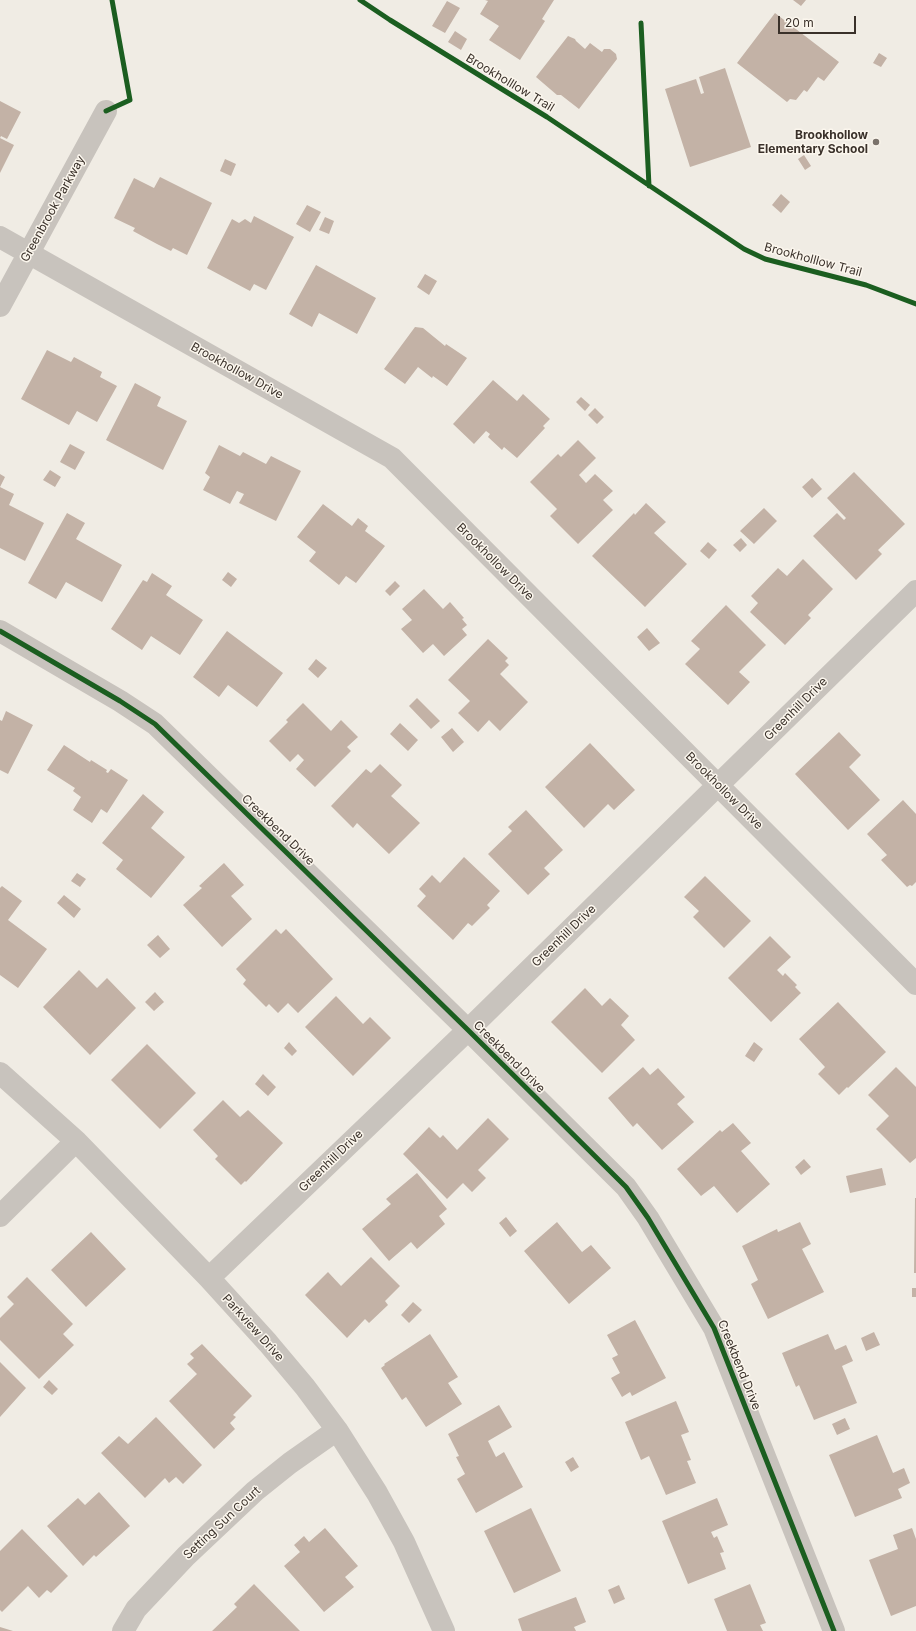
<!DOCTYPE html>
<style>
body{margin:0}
#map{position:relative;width:916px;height:1631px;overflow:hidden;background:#f0ece4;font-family:Inter,sans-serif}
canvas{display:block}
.scale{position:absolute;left:778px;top:16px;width:78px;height:18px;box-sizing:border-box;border:2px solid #3a312a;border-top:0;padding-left:5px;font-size:12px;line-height:14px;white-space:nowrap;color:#3a312a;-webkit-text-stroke:3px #fbf6ed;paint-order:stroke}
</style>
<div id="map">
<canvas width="916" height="1631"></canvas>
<div class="scale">20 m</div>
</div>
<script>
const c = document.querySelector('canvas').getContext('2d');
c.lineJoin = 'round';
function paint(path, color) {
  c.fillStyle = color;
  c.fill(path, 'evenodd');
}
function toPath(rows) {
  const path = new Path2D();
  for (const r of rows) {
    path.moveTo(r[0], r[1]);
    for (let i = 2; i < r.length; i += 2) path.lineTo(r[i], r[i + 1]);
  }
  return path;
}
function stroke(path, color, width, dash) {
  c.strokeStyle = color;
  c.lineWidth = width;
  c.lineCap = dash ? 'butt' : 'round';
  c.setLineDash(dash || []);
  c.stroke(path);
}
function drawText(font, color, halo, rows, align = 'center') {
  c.font = font + ' Inter,sans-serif';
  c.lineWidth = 3;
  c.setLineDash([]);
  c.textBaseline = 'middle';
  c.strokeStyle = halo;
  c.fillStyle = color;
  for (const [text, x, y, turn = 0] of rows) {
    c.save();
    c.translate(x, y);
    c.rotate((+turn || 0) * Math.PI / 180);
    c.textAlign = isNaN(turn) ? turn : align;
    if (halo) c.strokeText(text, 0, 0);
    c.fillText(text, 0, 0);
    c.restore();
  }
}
paint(toPath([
 [485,0,554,0,542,19,545,21,520,60,489,40,499,26,480,14,488,1],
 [793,0,806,0,801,6],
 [447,1,460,8,445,33,432,26],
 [775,13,839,62,824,81,818,77,807,92,804,90,796,100,790,99,787,102,737,63],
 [455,31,467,39,461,50,448,42],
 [568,36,575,39,576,41,585,49,590,43,602,52,604,49,610,49,616,54,617,59,579,109,561,95,557,95,536,77],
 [879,53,887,58,881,67,873,63],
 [725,68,751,147,690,167,665,89,696,79,701,94,704,93,699,77],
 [0,101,21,112,7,139,1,136,0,138,14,145,0,173],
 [804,155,811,166,805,170,798,159],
 [225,159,236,164,231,176,220,171],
 [160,177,212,203,187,255,173,248,171,251,157,244,133,231,135,228,114,218,134,178,154,188],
 [781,194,790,202,781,213,772,205],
 [307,205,321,212,310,232,296,224],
 [254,216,294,237,266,290,254,284,250,291,207,268,232,219,239,223,245,219,251,223],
 [325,217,334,221,329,234,319,230],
 [316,265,376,298,357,334,319,313,312,327,289,314],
 [425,274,437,281,429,295,417,287],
 [415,327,423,328,445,346,446,344,467,358,447,386,433,376,432,378,418,367,405,384,384,369],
 [47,350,71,362,74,357,102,372,100,377,117,386,97,422,77,411,69,425,21,399],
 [493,380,517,401,523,394,550,419,543,426,545,428,517,458,504,447,502,450,488,437,490,434,486,431,474,444,453,424],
 [135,383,161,397,157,406,187,421,163,470,106,440],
 [581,397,590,405,585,411,576,402],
 [595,408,604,417,597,424,588,415],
 [578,440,596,458,579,475,586,483,595,474,613,491,603,500,613,510,578,544,550,516,557,509,530,482,558,454,561,457],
 [70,444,85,452,75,470,60,462],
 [219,445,240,456,243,452,266,464,271,456,301,471,276,521,239,503,244,494,237,491,230,504,203,490,210,477,205,473],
 [50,470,61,477,55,487,43,480],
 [854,472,905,524,878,550,882,554,856,580,813,536,837,513,844,520,846,518,827,498],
 [0,474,5,477,0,487,14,494,9,505,44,523,25,561,0,548],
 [812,478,822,489,812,498,802,487],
 [646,503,666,522,654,533,687,564,645,607,592,556,634,513,635,515],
 [323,504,352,526,358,518,368,526,365,531,385,546,356,583,346,576,339,585,309,561,316,552,297,537],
 [764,508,777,521,754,544,740,531],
 [67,513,85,523,76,539,122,565,102,602,66,582,56,599,28,583],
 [741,538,747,545,740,552,733,545],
 [708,542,717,550,709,559,700,551],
 [803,559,833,589,808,615,811,618,785,645,750,612,758,603,751,596,778,568,787,576],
 [228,572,237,579,231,587,222,580],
 [152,573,172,586,166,595,203,620,180,655,151,636,142,650,111,629,143,580,147,582],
 [395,581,400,586,390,596,385,591],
 [424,589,443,609,450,602,464,618,462,619,467,625,462,629,467,635,444,656,433,644,423,653,401,629,412,620,402,609],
 [726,605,766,645,739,672,750,682,728,705,685,664,700,649,691,641],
 [647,628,660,643,649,651,637,637],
 [227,631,283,673,257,707,228,685,219,697,193,677],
 [488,639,508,658,505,661,509,665,500,674,528,702,500,731,489,720,478,732,458,713,470,701,448,680],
 [316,659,327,668,318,678,308,669],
 [417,698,440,721,431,729,409,706],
 [303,703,331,731,341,720,358,737,347,747,351,751,315,787,296,769,304,760,298,754,290,762,269,741,288,722,286,720],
 [6,711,33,725,8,774,0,770,0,720,2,721],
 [400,723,418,740,408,751,390,734],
 [452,728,464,742,453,752,441,737],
 [839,732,861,755,849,767,880,800,848,830,795,774],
 [590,743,635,790,614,810,608,804,584,828,545,787],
 [64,745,90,762,91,760,107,770,106,772,108,773,111,769,128,780,107,813,101,809,92,823,73,810,81,797,73,791,75,788,47,770],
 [380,764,402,785,391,796,420,823,389,854,357,823,353,828,331,806,366,769,371,773],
 [143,794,164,812,151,828,185,857,151,898,116,869,123,860,102,843],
 [903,800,916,814,916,882,912,886,910,885,907,887,881,860,887,855,867,834],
 [526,810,563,850,544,868,550,874,528,895,488,854,512,831,508,827],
 [464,857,500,891,487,905,490,908,472,926,468,923,453,940,417,906,426,896,419,889,432,875,440,883],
 [224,863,244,885,231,896,252,919,222,947,183,905,202,888,199,886],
 [77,873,86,879,80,887,71,881],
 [705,876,751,921,724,948,693,917,699,911,684,897],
 [2,886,22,901,8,920,47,949,18,988,0,975,0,888],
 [64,895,81,909,74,918,57,903],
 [276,929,281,934,286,929,333,979,298,1013,288,1003,278,1013,269,1004,266,1007,243,984,246,980,236,969],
 [158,935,170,949,160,958,147,945],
 [770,936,791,957,777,970,783,976,785,973,797,985,795,987,801,993,771,1022,728,978],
 [79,970,97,988,107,978,136,1008,90,1055,43,1007],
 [585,988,602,1006,610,998,629,1016,621,1025,635,1040,602,1073,551,1022],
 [155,992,164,1002,154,1011,145,1002],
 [336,996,363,1024,370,1017,391,1038,353,1076,305,1027],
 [838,1002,886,1052,848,1088,847,1087,839,1095,818,1074,825,1067,799,1039],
 [289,1042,297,1051,292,1056,284,1048],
 [754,1042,763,1049,754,1062,745,1056],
 [147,1044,196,1093,160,1129,111,1080],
 [643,1067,650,1075,658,1068,685,1097,677,1104,694,1122,662,1150,637,1123,633,1127,608,1098],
 [896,1067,916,1087,916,1158,910,1163,876,1129,889,1116,868,1095],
 [263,1074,276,1087,268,1096,255,1084],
 [223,1100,240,1117,248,1110,283,1143,246,1182,245,1181,241,1185,215,1159,218,1156,193,1130],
 [488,1118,509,1139,478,1170,486,1178,472,1192,463,1183,447,1199,403,1154,429,1127,440,1138,443,1135,457,1150],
 [733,1123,751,1143,741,1151,770,1184,737,1213,714,1186,701,1196,677,1169,720,1130,722,1132],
 [804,1159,811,1167,801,1175,795,1167],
 [882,1168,886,1185,850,1193,846,1176],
 [417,1173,447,1209,439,1216,445,1224,417,1249,411,1242,389,1261,362,1229,391,1204,386,1199],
 [915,1198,916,1198,916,1273,914,1273],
 [506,1217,517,1231,510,1237,499,1223],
 [557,1222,582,1252,591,1245,611,1268,569,1304,524,1251],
 [800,1222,811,1244,802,1249,824,1292,768,1319,751,1284,758,1280,742,1246,777,1229,778,1232],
 [91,1232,126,1269,86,1307,51,1270],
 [371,1257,400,1286,385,1301,388,1305,369,1323,365,1319,347,1338,305,1295,328,1272,341,1286],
 [27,1277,73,1324,63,1334,74,1345,39,1379,0,1340,0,1318,14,1304,7,1297],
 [912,1288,916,1288,916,1297,912,1297],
 [413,1302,422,1310,409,1323,401,1315],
 [635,1320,666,1378,632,1396,630,1392,622,1397,611,1378,620,1373,612,1358,618,1355,607,1335],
 [874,1332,880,1345,866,1351,861,1338],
 [430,1334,458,1377,448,1383,462,1404,426,1427,406,1397,402,1400,381,1368,385,1365,384,1364],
 [828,1334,835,1350,846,1345,853,1361,842,1366,857,1403,814,1420,799,1385,796,1387,782,1353],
 [202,1344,252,1396,233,1415,236,1417,230,1423,235,1429,214,1449,169,1401,197,1374,187,1364,194,1358,190,1354],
 [0,1362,26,1388,0,1417],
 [49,1380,58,1389,52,1395,43,1387],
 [676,1401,689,1432,681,1435,691,1460,687,1461,696,1483,666,1495,649,1456,641,1460,625,1422],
 [499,1405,512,1427,488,1441,496,1457,504,1452,523,1487,476,1513,457,1479,465,1474,456,1457,459,1456,448,1434],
 [156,1417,202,1465,183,1484,176,1477,169,1483,165,1478,145,1498,101,1453,119,1436,128,1444],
 [845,1418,850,1429,837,1435,832,1424],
 [877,1435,893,1473,904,1468,910,1483,898,1489,902,1498,855,1517,829,1455],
 [573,1457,579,1467,571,1472,565,1462],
 [99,1492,130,1526,96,1557,94,1555,83,1566,47,1526,78,1498,85,1505],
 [717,1498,728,1525,711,1532,714,1538,717,1536,724,1552,720,1553,726,1569,688,1584,662,1521],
 [531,1508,561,1571,514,1593,484,1531],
 [325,1528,358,1566,345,1577,354,1587,324,1612,284,1566,300,1552,294,1545,304,1536,309,1542],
 [912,1528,916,1539,916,1606,891,1616,869,1560,898,1549,893,1535],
 [22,1529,68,1576,51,1593,47,1590,39,1598,28,1586,2,1612,0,1610,0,1551],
 [254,1584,300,1631,212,1631,237,1607,234,1604],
 [750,1584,766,1623,760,1625,763,1631,727,1631,714,1599],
 [619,1585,625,1599,614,1604,608,1590],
 [576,1597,586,1622,574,1627,576,1631,522,1631,518,1619],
 [0,1627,13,1631,0,1631]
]), '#c3b2a6');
stroke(toPath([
 [0,237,392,458,916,984],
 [0,306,106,111],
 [0,631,120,701,155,724,468,1030,626,1187,648,1218,714,1328,834,1631],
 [0,1073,76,1141,209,1278,268,1343,305,1387,337,1430,377,1493,404,1542,444,1631],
 [0,1216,76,1141],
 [209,1278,468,1030,916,591],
 [123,1631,136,1609,186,1556,255,1491,290,1463,337,1430]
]), '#c8c3bd', 22);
stroke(toPath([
 [360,0,390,20,547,117,744,249,765,259,866,285,916,304],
 [641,23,649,186],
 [106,111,130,100,112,0],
 [0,631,120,701,155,724,468,1030,626,1187,648,1218,714,1328,834,1631]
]), '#1b5e20', 5);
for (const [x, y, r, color] of [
 [876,142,4,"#7a726b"]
]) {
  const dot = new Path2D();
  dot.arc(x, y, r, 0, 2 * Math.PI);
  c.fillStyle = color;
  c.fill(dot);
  stroke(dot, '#fbf6ed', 1.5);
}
drawText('12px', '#3a312a', '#fbf6ed', [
 ["Brookholllow Trail",510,83,31],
 ["Greenbrook Parkway",53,209,-61],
 ["Brookholllow Trail",813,260,15],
 ["Brookhollow Drive",237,371,29],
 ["Brookhollow Drive",495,562,45],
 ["Greenhill Drive",796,709,-45],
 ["Brookhollow Drive",724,791,45],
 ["Creekbend Drive",278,830,44],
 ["Greenhill Drive",564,936,-44],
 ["Creekbend Drive",509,1057,45],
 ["Greenhill Drive",331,1161,-44],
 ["Parkview Drive",253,1328,48],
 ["Creekbend Drive",739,1365,68],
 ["Setting Sun Court",222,1523,-43]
]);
drawText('bold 12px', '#3a312a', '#fbf6ed', [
 ["Brookhollow",868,135],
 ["Elementary School",868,149]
], 'right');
</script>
